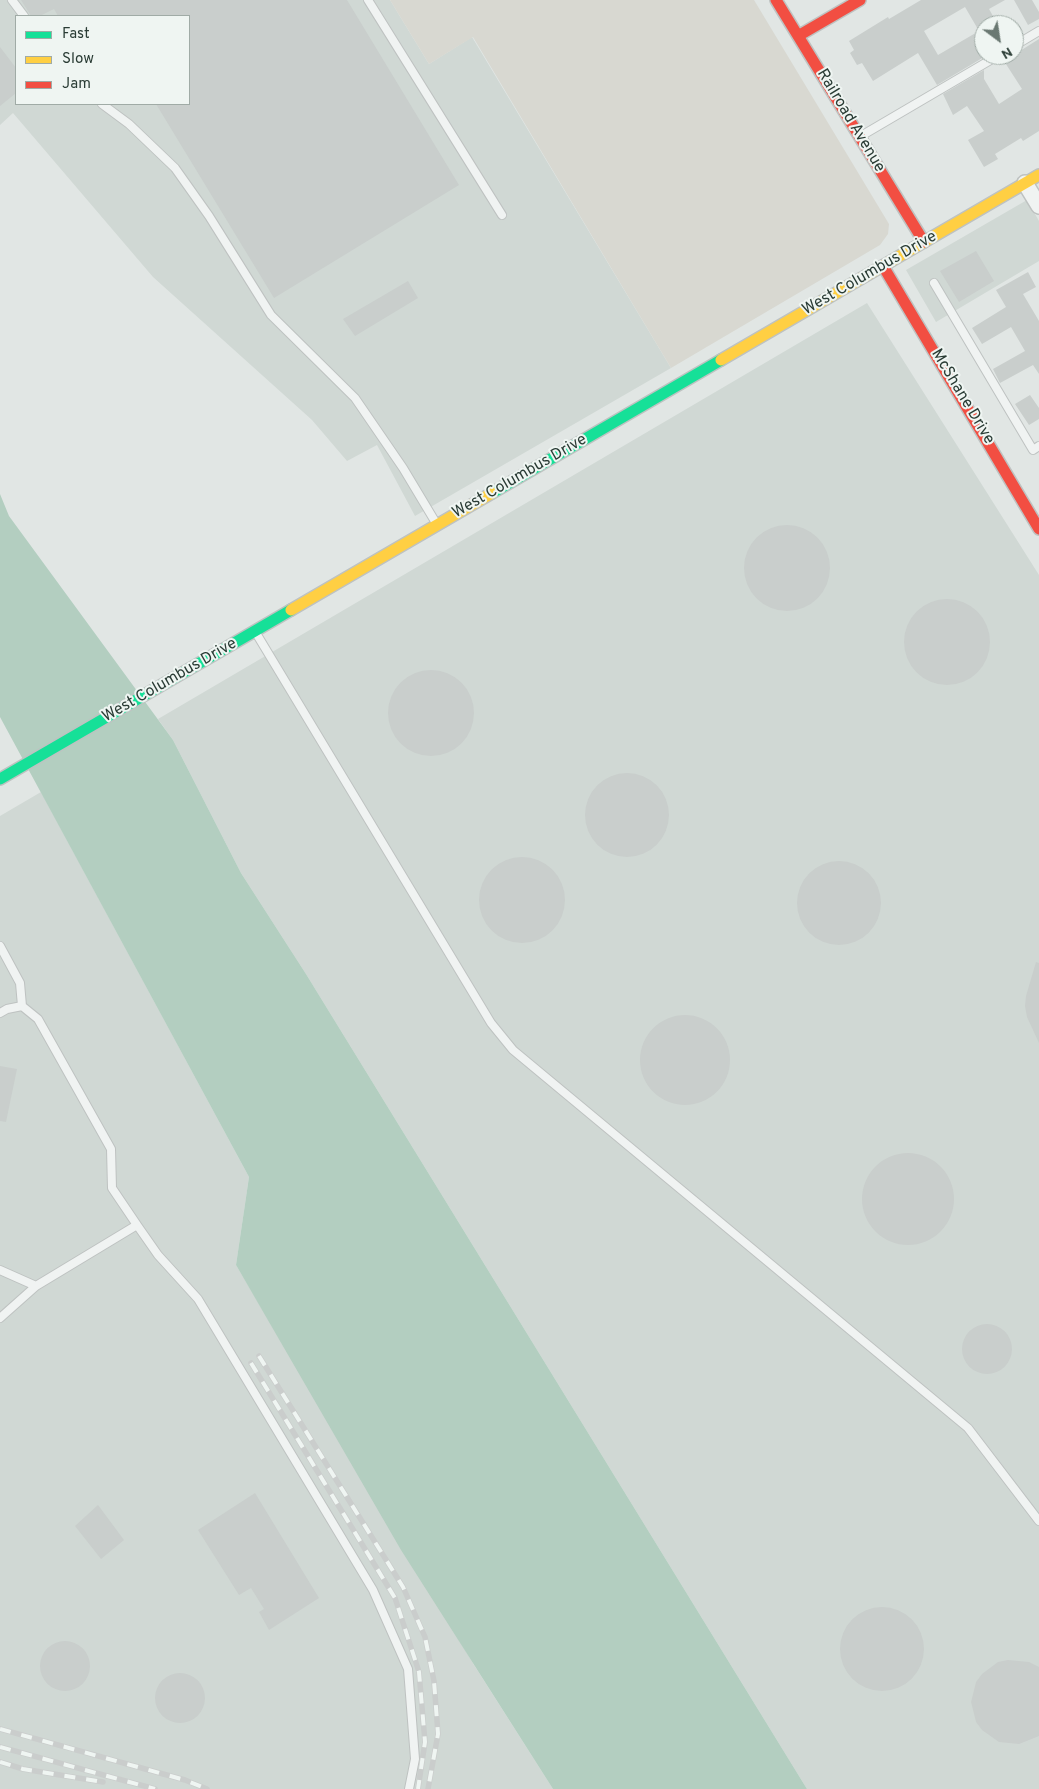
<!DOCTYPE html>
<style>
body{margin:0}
#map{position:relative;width:1039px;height:1789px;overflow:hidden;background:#e1e6e4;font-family:Overpass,sans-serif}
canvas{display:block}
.legend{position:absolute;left:15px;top:15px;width:175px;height:90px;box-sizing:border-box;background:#eff5f2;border:1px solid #a0aba6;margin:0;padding:6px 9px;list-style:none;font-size:15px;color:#2a3c35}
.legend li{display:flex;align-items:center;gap:10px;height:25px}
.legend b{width:25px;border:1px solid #a0aba6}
.north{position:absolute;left:974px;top:15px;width:50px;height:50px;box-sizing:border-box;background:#eff5f2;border:1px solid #a0aba6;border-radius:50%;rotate:149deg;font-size:14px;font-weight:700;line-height:20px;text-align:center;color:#2a3c35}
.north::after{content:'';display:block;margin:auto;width:18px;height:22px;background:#6a7872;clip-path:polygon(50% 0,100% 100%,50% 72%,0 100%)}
</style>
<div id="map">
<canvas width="1039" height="1789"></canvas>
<ul class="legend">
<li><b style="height:6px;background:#16e098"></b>Fast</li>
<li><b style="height:6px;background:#ffcf43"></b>Slow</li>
<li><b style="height:6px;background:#f24e42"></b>Jam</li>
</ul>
<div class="north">N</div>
</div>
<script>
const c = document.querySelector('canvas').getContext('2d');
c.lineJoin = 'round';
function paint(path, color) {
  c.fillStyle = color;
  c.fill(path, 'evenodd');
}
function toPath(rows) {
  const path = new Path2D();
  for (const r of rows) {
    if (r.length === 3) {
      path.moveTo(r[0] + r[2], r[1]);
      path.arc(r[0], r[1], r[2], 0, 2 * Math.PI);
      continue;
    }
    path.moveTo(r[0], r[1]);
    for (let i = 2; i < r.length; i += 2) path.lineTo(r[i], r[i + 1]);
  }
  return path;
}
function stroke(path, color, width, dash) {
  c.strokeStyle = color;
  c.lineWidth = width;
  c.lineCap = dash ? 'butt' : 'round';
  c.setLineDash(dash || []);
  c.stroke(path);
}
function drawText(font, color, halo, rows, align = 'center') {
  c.font = font + ' Overpass,sans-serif';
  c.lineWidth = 4;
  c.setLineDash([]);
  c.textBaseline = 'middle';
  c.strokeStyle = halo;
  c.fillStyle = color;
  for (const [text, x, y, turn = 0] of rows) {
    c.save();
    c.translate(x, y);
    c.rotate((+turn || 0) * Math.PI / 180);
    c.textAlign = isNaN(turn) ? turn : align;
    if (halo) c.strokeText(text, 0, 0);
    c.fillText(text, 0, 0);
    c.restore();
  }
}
paint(toPath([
 [0,0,390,0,429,64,472,37,671,368,415,516,377,445,347,461,312,420,153,277,13,113,0,125],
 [16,16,189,16,189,104,16,104],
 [1027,200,1039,221,1039,261,936,322,906,270],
 [867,303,1039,575,1039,1789,807,1789,306,974,241,873,173,740,158,719],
 [41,792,249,1177,236,1265,474,1665,553,1789,0,1789,0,816]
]), '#d0d8d4');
paint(toPath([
 [390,0,754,0,889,224,888,234,880,245,671,368,473,37,429,64]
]), '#d8d8d1');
paint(toPath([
 [0,494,9,516,173,740,241,873,306,974,807,1789,553,1789,401,1550,236,1265,249,1177,0,717]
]), '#b3cec0');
paint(toPath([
 [21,0,347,0,459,185,274,298,156,104,189,104,189,16,58,16,54,9,40,16,31,16],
 [921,0,1005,0,989,9,998,25,984,25,984,57,937,85,918,53,873,81,862,63,857,65,850,53,854,50,849,41,888,17,889,19],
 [965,7,979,31,938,55,924,31],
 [1014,0,1032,0,1039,12,1039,19,1028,25],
 [1039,39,1039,131,1023,141,1021,138,995,154,998,159,984,167,968,140,984,131,967,106,953,115,943,94,984,70,984,79,999,104,1022,89,1004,61],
 [0,47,16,68,16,93,0,106],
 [976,251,994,281,959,302,940,271],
 [1028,272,1036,287,1023,294,1039,321,1039,374,1033,365,1000,383,993,369,1025,351,1011,327,982,344,972,328,1006,307,996,290],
 [408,281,418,298,355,336,343,319],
 [1030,395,1039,408,1039,419,1029,425,1015,404],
 [787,568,43],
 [947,642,43],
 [431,713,43],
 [627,815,42],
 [522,900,43],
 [839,903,42],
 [1036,962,1039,963,1039,1043,1027,1017,1025,1006,1026,996],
 [685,1060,45],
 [0,1066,17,1069,6,1122,0,1121],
 [908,1199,46],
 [987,1349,25],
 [255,1493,319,1598,269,1630,259,1612,264,1609,251,1588,239,1595,198,1530],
 [98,1505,124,1540,101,1559,75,1526],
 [882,1649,42],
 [65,1666,25],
 [1008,1660,1029,1662,1039,1667,1039,1736,1019,1744,999,1742,982,1730,976,1722,971,1702,976,1682,982,1674,998,1662],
 [180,1698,25]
]), '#c9cecc');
const lane = toPath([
 [12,0,24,16],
 [368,0,502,215],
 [1014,46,1039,31],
 [102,104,129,124,175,168,209,216,271,315,355,398,403,468,436,523],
 [861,136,999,55],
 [934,283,1033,450,1039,446],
 [256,633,491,1023,513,1050,968,1428,1039,1521],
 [0,946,20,983,22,1006],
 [0,1013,7,1009,22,1006,38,1019,111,1149,112,1188,137,1225,36,1286,0,1270],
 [137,1225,158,1255,198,1299,373,1590,408,1669,415,1759,409,1789],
 [0,1318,36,1286]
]);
const street = toPath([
 [1025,183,1039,206]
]);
const fast = toPath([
 [492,493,721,360],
 [0,779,291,610]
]);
const slow = toPath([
 [721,360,1039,175],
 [291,610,492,493]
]);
const jam = toPath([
 [776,0,924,242],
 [798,36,860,0],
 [883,266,1039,529]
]);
stroke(lane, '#bec2c1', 10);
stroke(street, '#bec2c1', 18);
stroke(fast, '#bec2c1', 14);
stroke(slow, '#bec2c1', 14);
stroke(jam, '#bec2c1', 14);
stroke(lane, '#f0f3f2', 8);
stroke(street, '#f0f3f2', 15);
stroke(fast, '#16e098', 11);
stroke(slow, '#ffcf43', 11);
stroke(jam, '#f24e42', 11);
const rail = toPath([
 [259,1356,403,1587,425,1637,434,1681,438,1734,428,1789],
 [251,1363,395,1598,419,1672,425,1742,418,1789],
 [0,1729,185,1780,207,1789],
 [0,1747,155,1789],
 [0,1762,23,1769,103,1782]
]);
stroke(rail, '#cacdcc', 5.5);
stroke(rail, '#eff5f2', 4, [11]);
drawText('16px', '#2a3c35', '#eff5f2', [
 ["Railroad Avenue",850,121,59],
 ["West Columbus Drive",870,274,-30],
 ["McShane Drive",962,397,59],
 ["West Columbus Drive",520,477,-30],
 ["West Columbus Drive",170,681,-30]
]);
</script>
